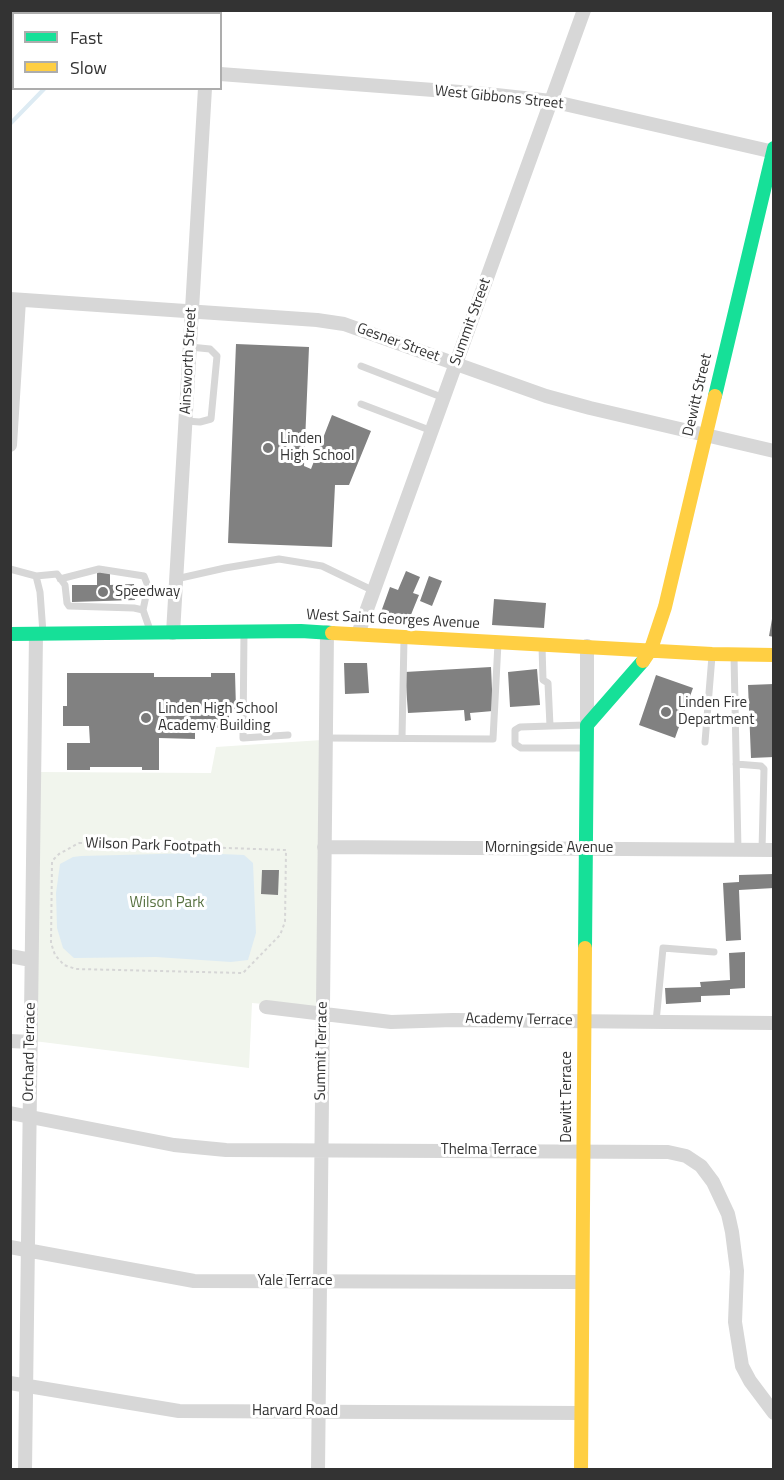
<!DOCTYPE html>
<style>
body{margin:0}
#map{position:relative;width:784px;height:1480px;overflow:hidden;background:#fff;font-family:"Titillium Web",sans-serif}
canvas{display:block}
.frame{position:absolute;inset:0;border:12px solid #333;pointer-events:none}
.legend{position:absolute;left:12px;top:12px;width:210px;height:78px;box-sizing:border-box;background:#fff;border:2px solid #adadad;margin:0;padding:8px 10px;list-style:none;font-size:18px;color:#333}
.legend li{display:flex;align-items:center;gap:12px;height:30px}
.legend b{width:30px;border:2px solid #adadad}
</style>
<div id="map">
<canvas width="784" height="1480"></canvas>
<div class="frame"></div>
<ul class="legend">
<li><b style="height:8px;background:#16e098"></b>Fast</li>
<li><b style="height:8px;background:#ffcf43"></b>Slow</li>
</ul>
</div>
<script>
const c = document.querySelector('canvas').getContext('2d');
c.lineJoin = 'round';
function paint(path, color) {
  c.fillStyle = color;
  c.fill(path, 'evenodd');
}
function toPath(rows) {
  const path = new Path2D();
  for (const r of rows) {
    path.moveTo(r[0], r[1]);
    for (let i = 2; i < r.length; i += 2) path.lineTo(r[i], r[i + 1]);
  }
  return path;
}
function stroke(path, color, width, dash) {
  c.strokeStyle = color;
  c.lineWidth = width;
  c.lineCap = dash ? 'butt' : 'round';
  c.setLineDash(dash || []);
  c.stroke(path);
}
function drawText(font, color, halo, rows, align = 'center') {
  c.font = font + ' "Titillium Web",sans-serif';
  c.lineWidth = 6;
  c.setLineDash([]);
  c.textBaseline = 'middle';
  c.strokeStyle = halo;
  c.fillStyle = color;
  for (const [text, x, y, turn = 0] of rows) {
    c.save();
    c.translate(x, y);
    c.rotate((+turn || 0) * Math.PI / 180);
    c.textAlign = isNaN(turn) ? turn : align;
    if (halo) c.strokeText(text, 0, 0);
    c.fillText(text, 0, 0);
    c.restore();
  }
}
paint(toPath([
 [322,740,320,1009,252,1003,249,1068,34,1041,37,772,211,773,216,747]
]), '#f1f5ed');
paint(toPath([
 [197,853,244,855,253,863,256,933,248,960,231,962,156,957,74,958,63,948,57,928,56,893,60,864,73,857,81,856]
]), '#ddebf3');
stroke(toPath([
 [74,14,75,10],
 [10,124,45,88]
]), '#ddebf3', 4);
paint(toPath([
 [236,344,309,347,304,466,311,469,332,415,371,431,349,485,335,485,332,547,228,543],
 [406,571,420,577,413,593,419,595,408,622,381,612,390,587,398,590],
 [97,572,110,572,110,585,134,584,135,600,72,602,72,585,97,585],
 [429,576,442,581,432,606,420,601],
 [494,599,546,603,544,628,492,625],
 [772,619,774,619,774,637,769,636],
 [344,663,367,663,369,693,345,694],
 [491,667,493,711,470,713,471,720,465,721,464,710,408,713,405,672],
 [537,669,540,705,510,707,508,672],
 [67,673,154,673,154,677,211,677,211,673,235,673,236,709,229,709,229,728,195,727,195,739,159,738,159,770,142,770,142,767,90,767,90,770,67,770,67,743,90,743,89,726,63,726,63,706,67,706],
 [656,675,693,688,675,738,639,725],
 [774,684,774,757,751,758,748,685],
 [262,870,279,870,278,895,261,894],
 [774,874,774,888,739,890,741,940,726,941,723,883,739,882,739,875],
 [745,952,745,988,730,989,730,995,701,996,701,1002,666,1004,665,988,701,987,700,982,730,980,729,953]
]), '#818181');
stroke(toPath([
 [79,843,286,850,285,922,280,935,243,973,76,969,64,965,55,955,51,943,52,861,59,854,79,843]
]), '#d6d6d6', 2, [3, 3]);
stroke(toPath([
 [361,366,444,398],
 [361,404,432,431],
 [186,421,200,422,211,419,217,356,210,349,190,347],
 [10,569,36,576,40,592,43,633],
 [36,576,57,574,65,585,67,603,69,606,134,608,143,610],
 [60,579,99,569,144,576,148,586,143,610,150,630],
 [176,579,225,568,279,559,322,566,374,591],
 [244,632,243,738,288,735],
 [542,646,543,680,548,683,550,726,520,727,515,730,515,744,521,748,586,748],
 [734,656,738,850],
 [550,726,586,725],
 [325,738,493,739,498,643],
 [402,738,404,639],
 [705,742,712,656],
 [736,764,761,766,764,769,762,850],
 [656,1022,663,948,714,952]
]), '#d7d7d7', 7);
stroke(toPath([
 [210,14,210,10],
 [10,60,14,60],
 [220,74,487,94,551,101,774,152],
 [10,299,317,320,344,324,546,396,590,408,774,451],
 [10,445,19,300],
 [173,633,205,88],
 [358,634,584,10],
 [587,725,587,646],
 [324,847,774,850],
 [10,956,31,960],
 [266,1007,391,1022,453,1020,774,1023],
 [10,1041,30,1042],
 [10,1113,174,1145,226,1150,668,1152,686,1156,701,1166,713,1182,728,1214,732,1232,737,1271,735,1322,742,1366,750,1381,774,1413],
 [10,1247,194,1281,582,1282],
 [10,1383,179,1411,581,1413],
 [25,1470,36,634],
 [318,1470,327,632]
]), '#d7d7d7', 14);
stroke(toPath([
 [715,396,774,148],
 [10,634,301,631,332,633],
 [585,948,587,725,643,661]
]), '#16e098', 14);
stroke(toPath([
 [332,633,712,654,774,655],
 [643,661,651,649,665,607,715,396],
 [581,1470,585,948]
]), '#ffcf43', 14);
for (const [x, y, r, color] of [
 [268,448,6,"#7a7a7a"],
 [103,592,6,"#7a7a7a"],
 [666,712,6,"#7a7a7a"],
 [146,718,6,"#7a7a7a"]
]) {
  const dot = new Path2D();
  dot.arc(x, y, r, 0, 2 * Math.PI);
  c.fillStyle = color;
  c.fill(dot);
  stroke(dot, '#fff', 2);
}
drawText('15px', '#333', '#fff', [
 ["West Gibbons Street",499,98,6],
 ["Summit Street",471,322,-70],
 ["Gesner Street",398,343,20],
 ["Ainsworth Street",189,361,-87],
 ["Dewitt Street",698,395,-77],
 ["West Saint Georges Avenue",393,620,3],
 ["Wilson Park Footpath",153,846,2],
 ["Morningside Avenue",549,848],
 ["Academy Terrace",519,1020,1],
 ["Summit Terrace",322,1051,-89],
 ["Orchard Terrace",30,1052,-89],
 ["Dewitt Terrace",567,1097,-90],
 ["Thelma Terrace",489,1150],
 ["Yale Terrace",295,1281],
 ["Harvard Road",295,1411]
]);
drawText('15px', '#333', '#fff', [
 ["Linden",280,439],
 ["High School",280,456],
 ["Speedway",115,592],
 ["Linden Fire",678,703],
 ["Department",678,720],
 ["Linden High School",158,709],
 ["Academy Building",158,726]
], 'left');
drawText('15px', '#56703f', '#fff', [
 ["Wilson Park",167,903]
]);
</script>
